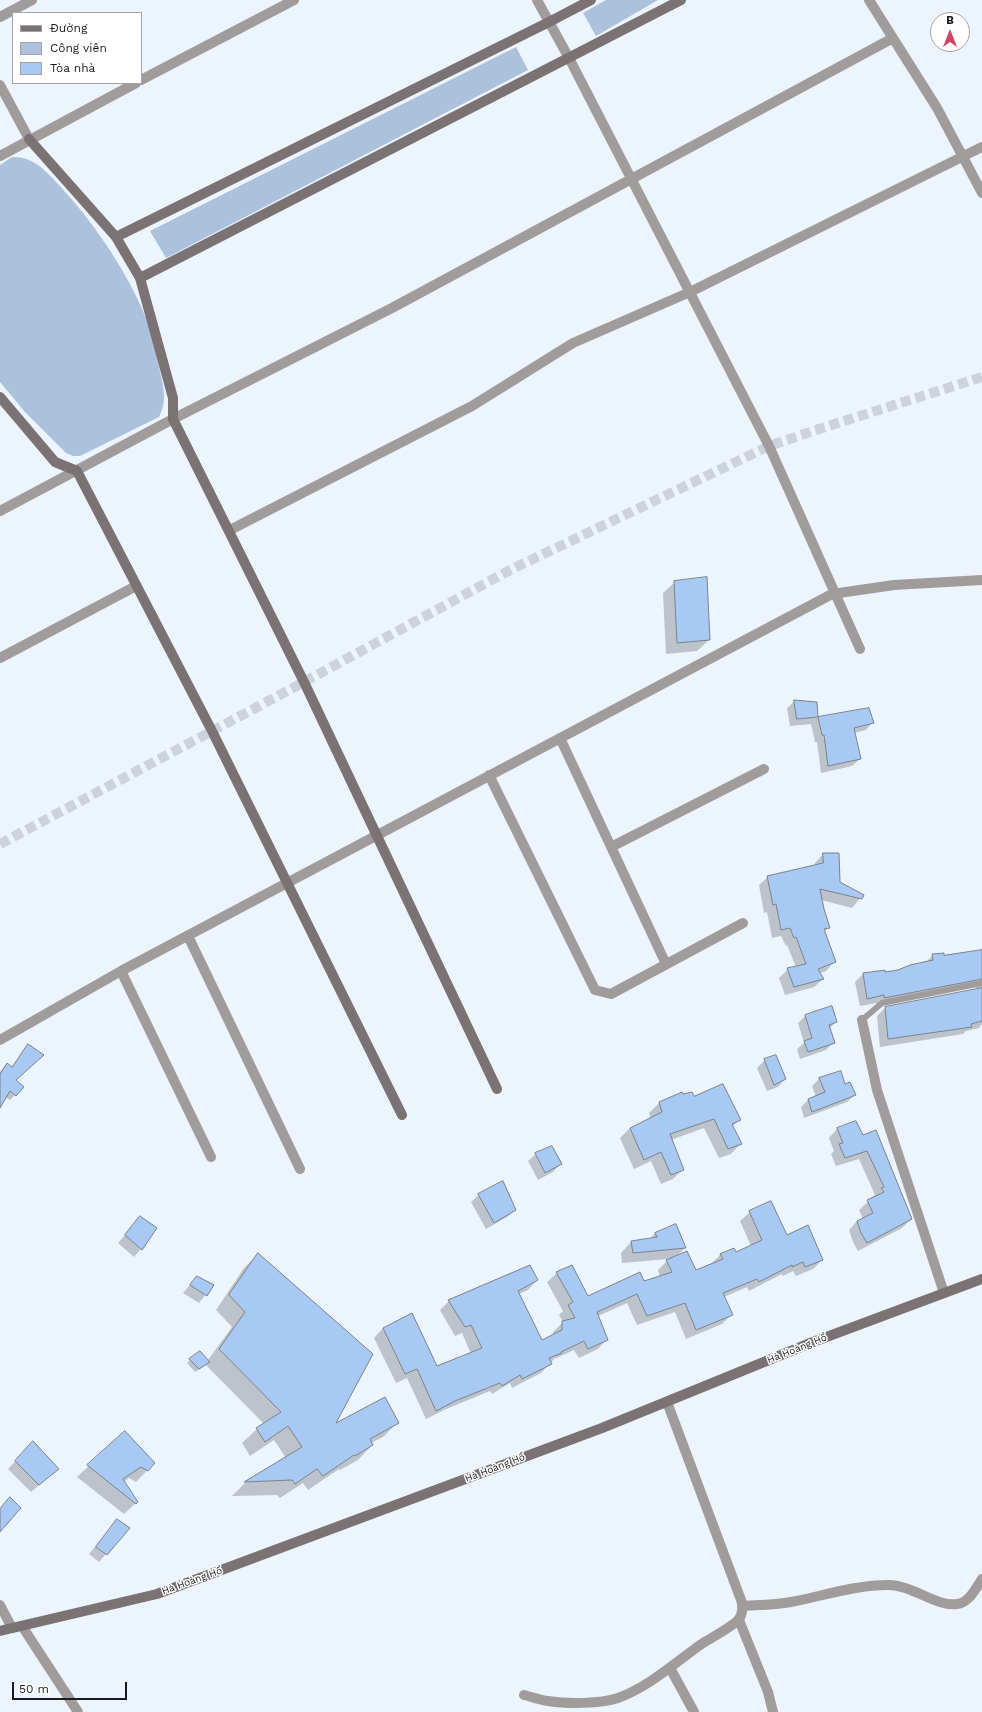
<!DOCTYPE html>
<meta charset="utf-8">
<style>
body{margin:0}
#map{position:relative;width:982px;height:1712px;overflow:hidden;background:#ecf4fd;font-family:"Work Sans",sans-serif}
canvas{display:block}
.legend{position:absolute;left:12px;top:12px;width:130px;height:72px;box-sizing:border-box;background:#fff;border:1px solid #a3a3a5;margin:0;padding:5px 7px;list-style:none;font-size:12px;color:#181a1e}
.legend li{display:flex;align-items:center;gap:8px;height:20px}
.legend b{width:20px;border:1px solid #a3a3a5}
.north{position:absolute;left:930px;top:12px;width:40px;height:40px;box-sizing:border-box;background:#fff;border:1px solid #a3a3a5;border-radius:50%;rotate:0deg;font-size:11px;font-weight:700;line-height:16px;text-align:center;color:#181a1e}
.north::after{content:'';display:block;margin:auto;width:14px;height:18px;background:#d3425e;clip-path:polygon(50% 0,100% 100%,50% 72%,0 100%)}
.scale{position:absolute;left:12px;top:1682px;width:115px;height:18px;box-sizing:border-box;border:2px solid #181a1e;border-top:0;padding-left:5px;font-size:12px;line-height:14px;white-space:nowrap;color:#181a1e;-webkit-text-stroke:3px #fff;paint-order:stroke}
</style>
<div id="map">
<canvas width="982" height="1712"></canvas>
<ul class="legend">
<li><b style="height:5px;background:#7a7273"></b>Đường</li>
<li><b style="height:11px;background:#acc1db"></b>Công viên</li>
<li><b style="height:11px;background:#a7c9f3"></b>Tòa nhà</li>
</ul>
<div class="north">B</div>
<div class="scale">50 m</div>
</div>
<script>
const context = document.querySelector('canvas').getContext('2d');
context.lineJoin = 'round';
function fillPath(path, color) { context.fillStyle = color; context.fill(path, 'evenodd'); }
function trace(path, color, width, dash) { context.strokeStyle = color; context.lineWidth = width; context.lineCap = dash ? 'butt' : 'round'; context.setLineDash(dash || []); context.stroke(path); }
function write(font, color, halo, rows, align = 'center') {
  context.font = font + ' "Work Sans",sans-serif'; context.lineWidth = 3; context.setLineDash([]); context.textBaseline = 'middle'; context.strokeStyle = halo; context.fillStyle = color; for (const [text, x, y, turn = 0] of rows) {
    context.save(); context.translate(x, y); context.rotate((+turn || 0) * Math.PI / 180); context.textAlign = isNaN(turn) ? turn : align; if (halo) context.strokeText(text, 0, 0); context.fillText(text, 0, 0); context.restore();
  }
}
fillPath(new Path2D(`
 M606 0H658L596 36 583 13Z
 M516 47 528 70 166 258 150 231Z
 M12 157C20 157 26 158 33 162 43 167 52 178 60 186 91 220 117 257 137 298 148 319 154 344 159 367 163 386 168 400 159 417L80 456H73L66 453 25 412 0 382V165Z`), '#acc1db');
fillPath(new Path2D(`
 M675 582 709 640 697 651 666 654 663 593Z
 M795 701 816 703 817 718 869 709 873 722 866 730 854 733 860 759 852 766 821 773 817 742H815L811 724 790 726 787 708Z
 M823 854 839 883 862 896 852 908 821 900 829 927 824 932 834 962 826 971 820 973 823 979 814 987 785 995 779 978 788 969 796 967 787 945 786 946 781 936 772 938 767 912 764 913 759 885 768 877 815 866V863Z
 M982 951V1024L979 1028 966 1031 963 1034 880 1047 877 1016 885 1008 978 989 973 986 876 1005V1003L860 1006 855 982 863 974 884 971V973L899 971 925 963 933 955 943 957Z
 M832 1007 836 1022 829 1029 833 1043 826 1050 800 1059 797 1049 804 1043 798 1023 805 1016Z
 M28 1046 15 1081V1095L10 1100 5 1097 0 1104V1072L7 1064 11 1067Z
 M765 1060 785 1079 778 1087 767 1091 757 1068Z
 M841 1072 844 1086 855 1095 847 1102 804 1118 801 1107 808 1100 816 1097 812 1086 819 1079Z
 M682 1093 739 1120 732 1127 740 1144 731 1154 719 1158 704 1128 671 1140 683 1169 673 1179 661 1184 651 1161 634 1169 620 1138 630 1128 651 1119 649 1113 659 1103Z
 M855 1122 911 1219 902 1228 858 1251 853 1242 849 1230 857 1221 863 1219 859 1210 875 1195 859 1159 836 1166 831 1154 834 1151 829 1138 837 1129Z
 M536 1154 560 1164 553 1172 538 1180 528 1161Z
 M502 1183 515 1210 507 1217 486 1229 471 1202 479 1195Z
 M750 1212 822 1260 813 1269 796 1276 793 1271 783 1276 782 1274 749 1291 747 1287 724 1297 731 1315 722 1324 686 1339 675 1312 637 1325 627 1303 598 1316 607 1339 598 1349 579 1358 574 1350 554 1359 541 1373 512 1388 510 1383 492 1394 490 1391 444 1410 426 1419 407 1378 396 1383 374 1338 383 1328 437 1367 471 1354 462 1333 455 1336 440 1310 449 1301 537 1280 528 1290 519 1294 541 1342 553 1336V1332L563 1322 559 1315 563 1311 547 1282 557 1273 587 1297 660 1277 658 1270 669 1259 622 1263 621 1253 631 1242 649 1240 655 1233 675 1225 685 1248 677 1256 695 1272 711 1264 720 1255 734 1249 735 1253 751 1246 740 1221Z
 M140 1217 141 1249 134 1257 118 1243Z
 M258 1254 334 1425 398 1422 383 1437 371 1443 372 1445 358 1460 340 1470 339 1469 308 1490 303 1483 280 1498 277 1495 232 1496 245 1483 286 1458 274 1440 250 1456 242 1443 257 1429 264 1424 206 1365 195 1372 187 1363 190 1360H208L232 1327 216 1310 244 1268Z
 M197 1277 213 1285 199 1303 183 1293Z
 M125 1432 154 1463 136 1482 129 1478 123 1482 137 1502 124 1514 77 1477Z
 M26 1450 50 1476 31 1492 8 1469Z
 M117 1521 128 1528 99 1562 89 1554Z`), '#0003');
const building = new Path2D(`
 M707 577 710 640 677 643 674 581Z
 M794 700 817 702 818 717 797 719Z
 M869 708 874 723 854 728 861 759 828 766 824 735H822L818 717Z
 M823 853H839L840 882 864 895 862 899 820 889 824 909 830 928 824 929 836 962 818 969 824 979 794 987 787 968 806 964 796 937 794 938 790 928 781 930 776 904 773 905 767 876 823 863Z
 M982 950V979L884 998V995L867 999 863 973 885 970V972L898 970 910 965 933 960 932 954 944 953V955Z
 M982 988V1021L971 1024 972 1027 888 1039 885 1007Z
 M832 1006 837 1022 829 1025 835 1043 808 1052 804 1041 812 1038 805 1015Z
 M28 1044 44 1055 16 1080 24 1087 16 1096 10 1091 0 1108V1074L7 1063 12 1067Z
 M776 1055 786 1079 774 1085 764 1059Z
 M841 1071 845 1084 850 1082 856 1095 812 1112 808 1099 825 1092 819 1078Z
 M723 1084 741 1120 732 1124 742 1144 728 1149 714 1119 670 1134 684 1170 671 1175 661 1152 644 1160 630 1128 662 1112 659 1102 682 1092 683 1094 692 1092 694 1096Z
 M856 1121 863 1135 876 1130 912 1219 867 1243 861 1233 857 1221 873 1213 867 1200 884 1192 881 1188 884 1187 867 1151 845 1158 839 1144 843 1143 837 1128Z
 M552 1146 562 1164 545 1173 535 1153Z
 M503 1181 516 1210 494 1223 478 1194Z
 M771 1201 787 1235 808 1225 823 1260 805 1267 803 1262 792 1267V1265L759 1282 757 1279 723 1293 733 1315 696 1330 685 1303 647 1316 637 1294 597 1312 608 1340 588 1349 584 1341 561 1352 562 1353 549 1358 552 1364 522 1379 520 1375 502 1386 500 1383 455 1401 436 1411 417 1369 405 1374 383 1328 412 1313 437 1366 482 1348 471 1325 465 1327 448 1300 530 1265 538 1280 518 1291 542 1340 562 1330V1321L575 1318 568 1305 573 1302 556 1272 572 1265 588 1296 640 1272 644 1281 672 1272 666 1260 687 1251 696 1270 723 1259 720 1254 734 1248 736 1252 762 1240 749 1211Z
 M140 1216 157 1228 142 1250 125 1235Z
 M676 1224 686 1248 633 1253 631 1241 657 1237 655 1233Z
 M258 1253 373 1354 336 1423 385 1397 399 1423 370 1439 373 1445 355 1456 354 1455 323 1476 317 1469 295 1484 292 1480 244 1482 302 1447 288 1426 265 1442 256 1428 281 1412 219 1349 245 1312 229 1295Z
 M197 1276 214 1285 207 1296 190 1285Z
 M200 1351 210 1362 199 1369 189 1359Z
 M125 1431 155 1463 148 1471 141 1467 123 1479 138 1502 136 1504 87 1465Z
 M33 1441 59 1469 39 1485 15 1461Z
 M10 1497 21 1508 0 1532V1509Z
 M117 1519 130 1528 107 1555 96 1547Z`);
fillPath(building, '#a7c9f3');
trace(building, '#7b828a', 1);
trace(new Path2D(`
 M0 844 304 682 510 570 769 446 819 429 982 377`), '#ccd3dc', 10, [10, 5]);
trace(new Path2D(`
 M862 1020 882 1003 982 983`), '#a19c9c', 6);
trace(new Path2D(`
 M537 0 569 58 769 446 860 649
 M869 0 937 108 982 193
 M0 17 32 0
 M141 80 294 0
 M0 85 29 139
 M0 156 136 83
 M0 511 173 419 392 308 893 38
 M230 530 472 406 573 343 690 292 982 147
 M0 658 136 586
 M560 738 666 964
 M489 775 595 990 611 994 743 923
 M611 847 764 769
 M188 936 300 1169
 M862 1020 877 1090 944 1293
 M0 1040 121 971
 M211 1157 121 971 832 594 894 585 982 580
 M0 1605 12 1628
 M742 1606C758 1605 775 1605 791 1602 823 1596 855 1585 888 1585 913 1585 936 1607 957 1604 969 1603 976 1588 982 1579
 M739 1620 768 1692 773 1712
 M22 1626 78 1712
 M670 1668 694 1712
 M524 1695C532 1697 540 1700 548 1701 567 1704 600 1704 618 1698 648 1687 674 1664 700 1645 709 1639 732 1627 738 1620 743 1615 743 1606 741 1600L667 1402`), '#a19c9c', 10);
trace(new Path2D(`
 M29 139 116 237 140 278 173 398V419L304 682 497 1089
 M116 237 549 22 591 0
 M140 278 681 0
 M0 397 55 462 77 471 212 731 402 1115
 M0 1631 157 1594 602 1428 813 1342 982 1279`), '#7a7273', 10);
write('10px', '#181a1e', '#fff', [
 ["Hà Hoàng Hổ",797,1349,-22],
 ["Hà Hoàng Hổ",495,1468,-21],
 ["Hà Hoàng Hổ",192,1581,-20]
]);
</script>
